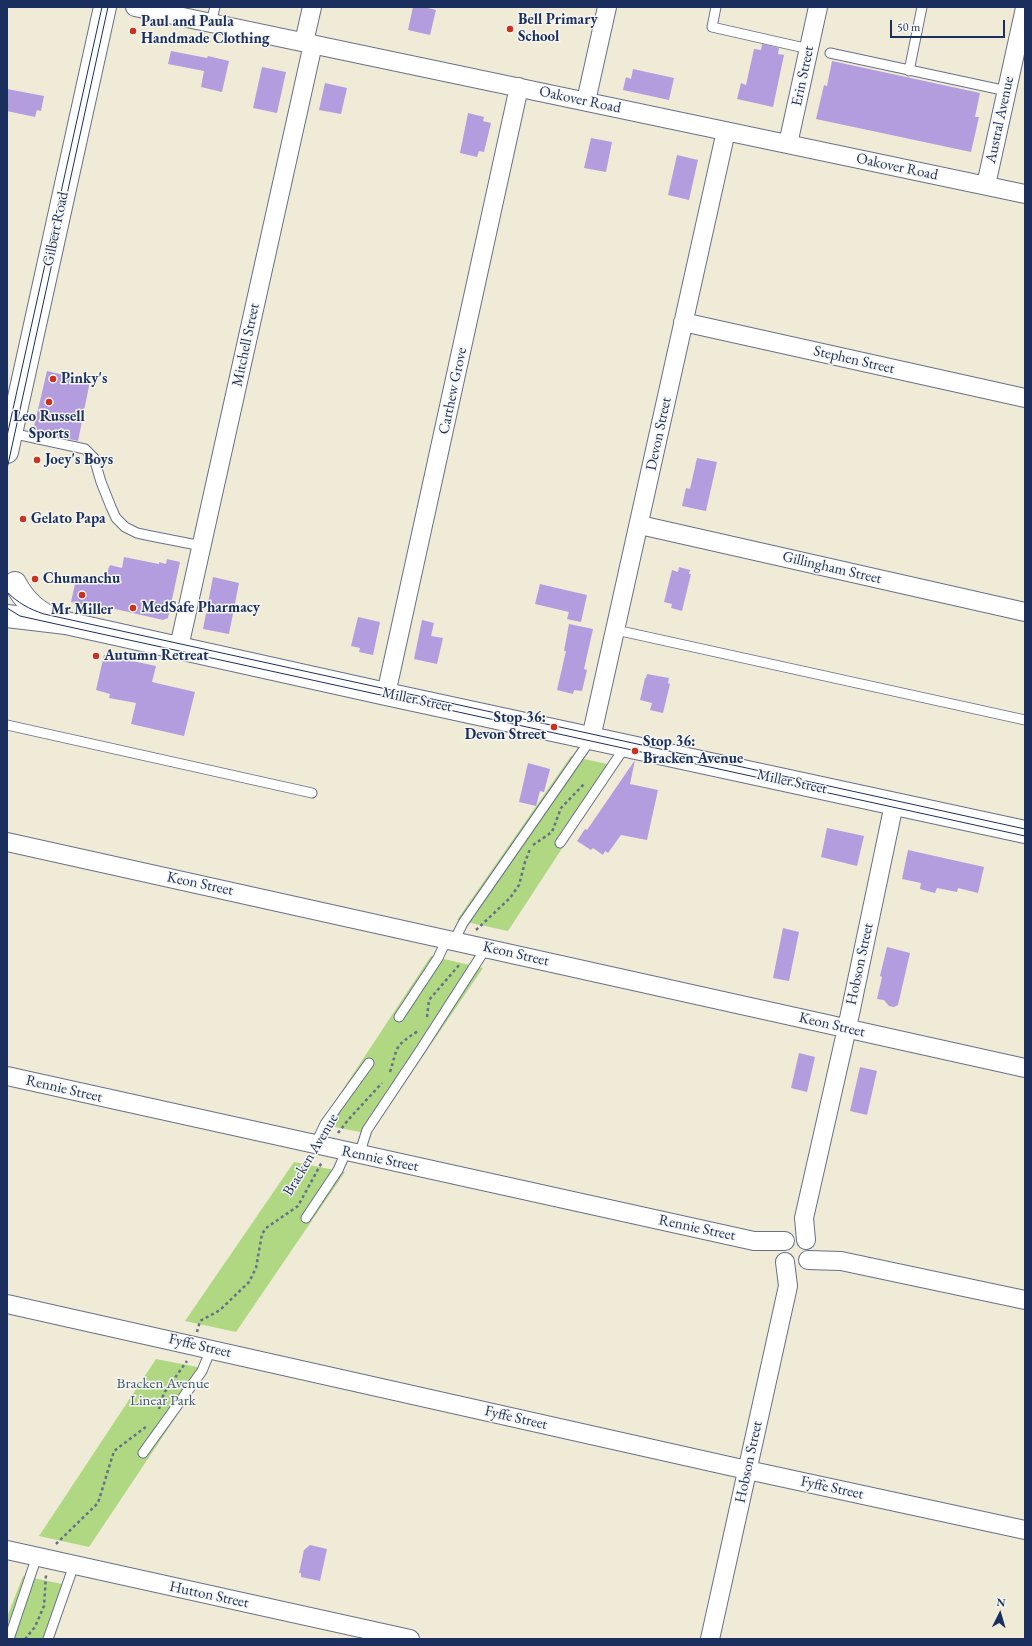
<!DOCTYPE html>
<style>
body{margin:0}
#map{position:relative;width:1032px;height:1646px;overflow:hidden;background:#f0ebd7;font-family:"EB Garamond",serif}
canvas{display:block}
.frame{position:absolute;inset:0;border:8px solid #1b2f5e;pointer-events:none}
.north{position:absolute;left:980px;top:1594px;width:40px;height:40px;-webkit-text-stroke:3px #f6f6f2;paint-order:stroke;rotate:5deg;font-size:11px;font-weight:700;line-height:16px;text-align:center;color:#1b2f5e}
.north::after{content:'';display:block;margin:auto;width:14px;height:18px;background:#1b2f5e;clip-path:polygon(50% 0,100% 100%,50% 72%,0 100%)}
.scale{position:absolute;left:890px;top:20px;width:115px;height:18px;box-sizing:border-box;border:2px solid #1b2f5e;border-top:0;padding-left:5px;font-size:12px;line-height:14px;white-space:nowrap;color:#1b2f5e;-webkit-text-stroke:3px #f6f6f2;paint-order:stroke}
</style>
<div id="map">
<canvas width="1032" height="1646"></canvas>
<div class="frame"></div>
<div class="north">N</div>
<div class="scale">50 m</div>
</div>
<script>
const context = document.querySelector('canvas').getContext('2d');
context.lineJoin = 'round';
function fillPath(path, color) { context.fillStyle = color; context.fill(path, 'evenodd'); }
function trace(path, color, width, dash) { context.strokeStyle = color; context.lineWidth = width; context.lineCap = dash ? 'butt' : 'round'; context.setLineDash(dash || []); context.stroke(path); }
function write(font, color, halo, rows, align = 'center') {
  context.font = font + ' "EB Garamond",serif'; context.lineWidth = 3; context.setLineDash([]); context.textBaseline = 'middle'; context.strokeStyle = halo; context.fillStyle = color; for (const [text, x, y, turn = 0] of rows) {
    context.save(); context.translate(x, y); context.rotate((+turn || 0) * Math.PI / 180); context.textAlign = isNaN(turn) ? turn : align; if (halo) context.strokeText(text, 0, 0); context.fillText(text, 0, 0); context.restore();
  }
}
fillPath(new Path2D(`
 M571 756 616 766 508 931 457 920Z
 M431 956 483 968 370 1134 320 1124Z
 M294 1162 345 1172 236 1332 185 1321Z
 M156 1359 208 1369 89 1547 39 1536Z
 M23 1576 72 1586 54 1639H7V1617Z`), '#b0d883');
fillPath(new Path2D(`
 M413 7H424L436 10 430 35 408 30Z
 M762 44 779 48 778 54 784 55 773 107 737 99 741 83 746 85 754 49 761 50Z
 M171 51 207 58 208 56 229 61 222 92 201 87 204 71 168 64Z
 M832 61 980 93 975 117H979L971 152 816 119 824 85 827 86Z
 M262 67 286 72 277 113 253 108Z
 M633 69 674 78 669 100 623 90 626 77 631 79Z
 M325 83 347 88 341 114 319 110Z
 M7 89 44 96 41 111 37 110 35 117 7 111Z
 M468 113 484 117 483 121 491 123 484 152 479 151 477 157 460 153Z
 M591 138 612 142 606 172 584 168Z
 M677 155 698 160 689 200 668 195Z
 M47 371 90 381 78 441 33 431Z
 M697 458 717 462 706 511 682 506 686 488 690 489Z
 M124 557 159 564V562L166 564 167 559 180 562 168 618 163 620 89 603 87 606 71 602 76 579 102 584 110 565 122 568Z
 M679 567 690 570 689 574H691L682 611 671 608 672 604 664 602 672 570 678 572Z
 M213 577 239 583 229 634 203 629Z
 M540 584 587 595 581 622 567 619 569 612 535 604Z
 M358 617 380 622 373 655 359 652 360 648 351 646Z
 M422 620 434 623 431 636 443 638 437 664 414 659Z
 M569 624 593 629 584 669 587 670 582 691 574 690 573 694 557 690 566 651H564Z
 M104 655 156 666 152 682 195 692 184 736 131 724 136 703 109 698 110 694 96 690Z
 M647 674 669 678 668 683 670 684 663 713 650 710 652 703 640 700 645 678H646Z
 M635 760 630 784 658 790 647 840 621 835 608 853 605 851 603 855 593 848 591 850 577 841 585 829 587 830Z
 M528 763 550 769 544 792 540 791 536 806 519 802Z
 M827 828 864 836 857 866 821 857Z
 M908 850 984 867 978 893 958 888 957 892 937 888 935 893 920 889 921 883 902 879Z
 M783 928 799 932 789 981 773 978Z
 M887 947 910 953 898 1005 894 1007 889 1006 884 1000 877 999 882 977 880 976Z
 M799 1053 815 1057 807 1092 791 1088Z
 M860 1067 877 1071 867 1115 850 1111Z
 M310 1545 327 1549 320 1581 301 1577V1573H299L304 1550Z`), '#b39dde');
const service = new Path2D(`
 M716 7 712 27 809 49
 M211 22 215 7
 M830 53 1007 91
 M909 71 922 7
 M11 433 85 449 94 458 101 482 111 507 116 518 125 527 137 533 151 536 202 546
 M616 630 1025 720
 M7 725 312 793
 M560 843 625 747
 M454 941 463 923 591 739
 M399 1017 438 958 447 939
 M315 1145 325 1124 369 1063
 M359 1155 367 1130 421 1049 486 948
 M306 1218 338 1170 346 1152
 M143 1453 202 1371 211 1349
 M9 1639 37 1556
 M48 1639 74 1565`);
const minor = new Path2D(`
 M135 7 1025 194
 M304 42 312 7
 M586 101 607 7
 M788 144 818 7
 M986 185 1025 8
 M683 322 1025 398
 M640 525 1025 612
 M179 647 313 44
 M386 694 519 87
 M591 738 726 131
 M7 842 1025 1068
 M7 1076 754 1241H785
 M806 1240 804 1218 847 1028 894 804
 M808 1260 841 1261 1025 1300
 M7 1304 729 1466 1025 1530
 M7 1550 410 1639
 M710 1639 788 1286 785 1262`);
const tertiary = new Path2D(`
 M7 452 105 7
 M15 583C24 600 36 612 54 619
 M7 616 66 623 386 694 1025 832`);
trace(service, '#667188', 11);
trace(minor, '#667188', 20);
trace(tertiary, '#667188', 24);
trace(new Path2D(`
 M533 845 552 832 561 808 585 783
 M476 930 510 898 519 885 525 862 530 849
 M427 1017 429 1000 460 964
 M390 1072C398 1047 393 1047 418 1031
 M338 1133 348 1120 382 1083
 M197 1332 200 1321 220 1310 249 1282 256 1268 262 1234 266 1228 298 1206 322 1162
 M159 1409 164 1393 187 1361
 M56 1544 98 1503 114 1451 147 1426
 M25 1639 35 1627 44 1606 46 1575`), '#667188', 2.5, [3, 3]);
trace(service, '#fff', 9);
trace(minor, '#fff', 18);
trace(tertiary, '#fff', 22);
trace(new Path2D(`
 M7 436 102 7
 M7 469 108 7
 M7 592C18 603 29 609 44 614L1025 829
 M7 608 20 616 56 624 1025 836`), '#1b2f5e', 1);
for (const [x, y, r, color] of [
 [510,29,4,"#c8321e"],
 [133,31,4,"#c8321e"],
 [53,379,4,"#c8321e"],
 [49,402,4,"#c8321e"],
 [37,460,4,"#c8321e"],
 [23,519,4,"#c8321e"],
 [35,579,4,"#c8321e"],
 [82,595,4,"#c8321e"],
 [133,608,4,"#c8321e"],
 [96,656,4,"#c8321e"],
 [554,727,4,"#c8321e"],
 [635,751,4,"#c8321e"]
]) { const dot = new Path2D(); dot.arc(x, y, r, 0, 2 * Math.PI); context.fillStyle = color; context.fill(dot); trace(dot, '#f6f6f2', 1.5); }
write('bold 15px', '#1b2f5e', '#f6f6f2', [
 ["Bell Primary",518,20],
 ["School",518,37],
 ["Paul and Paula",141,22],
 ["Handmade Clothing",141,39],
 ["Pinky's",61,379],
 ["Leo Russell",49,417,"center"],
 ["Sports",49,434,"center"],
 ["Joey's Boys",45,460],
 ["Gelato Papa",31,519],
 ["Chumanchu",43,579],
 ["MedSafe Pharmacy",141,608],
 ["Mr Miller",82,610,"center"],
 ["Autumn Retreat",104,656],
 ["Stop 36:",546,718,"right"],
 ["Devon Street",546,735,"right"],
 ["Stop 36:",643,742],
 ["Bracken Avenue",643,759]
], 'left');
write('15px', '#1b2f5e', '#f6f6f2', [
 ["Erin Street",803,76,-78],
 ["Oakover Road",580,100,12],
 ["Austral Avenue",1000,120,-78],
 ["Oakover Road",897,167,12],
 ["Gilbert Road",56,229,-78],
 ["Mitchell Street",246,345,-78],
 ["Stephen Street",854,360,13],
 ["Carthew Grove",453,391,-78],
 ["Devon Street",659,434,-78],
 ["Gillingham Street",832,568,13],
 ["Miller Street",417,700,12],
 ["Miller Street",792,782,12],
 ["Keon Street",200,884,12],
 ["Keon Street",516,954,13],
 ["Hobson Street",860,964,-78],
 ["Keon Street",832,1025,13],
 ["Rennie Street",64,1089,13],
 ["Bracken Avenue",311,1155,-59],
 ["Rennie Street",380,1159,12],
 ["Rennie Street",697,1228,12],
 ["Fyffe Street",200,1346,13],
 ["Fyffe Street",516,1418,13],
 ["Hobson Street",749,1462,-78],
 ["Fyffe Street",832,1488,12],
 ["Hutton Street",209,1595,12]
]);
write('15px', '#405967', '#f6f6f2', [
 ["Bracken Avenue",163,1384],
 ["Linear Park",163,1401]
]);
</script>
